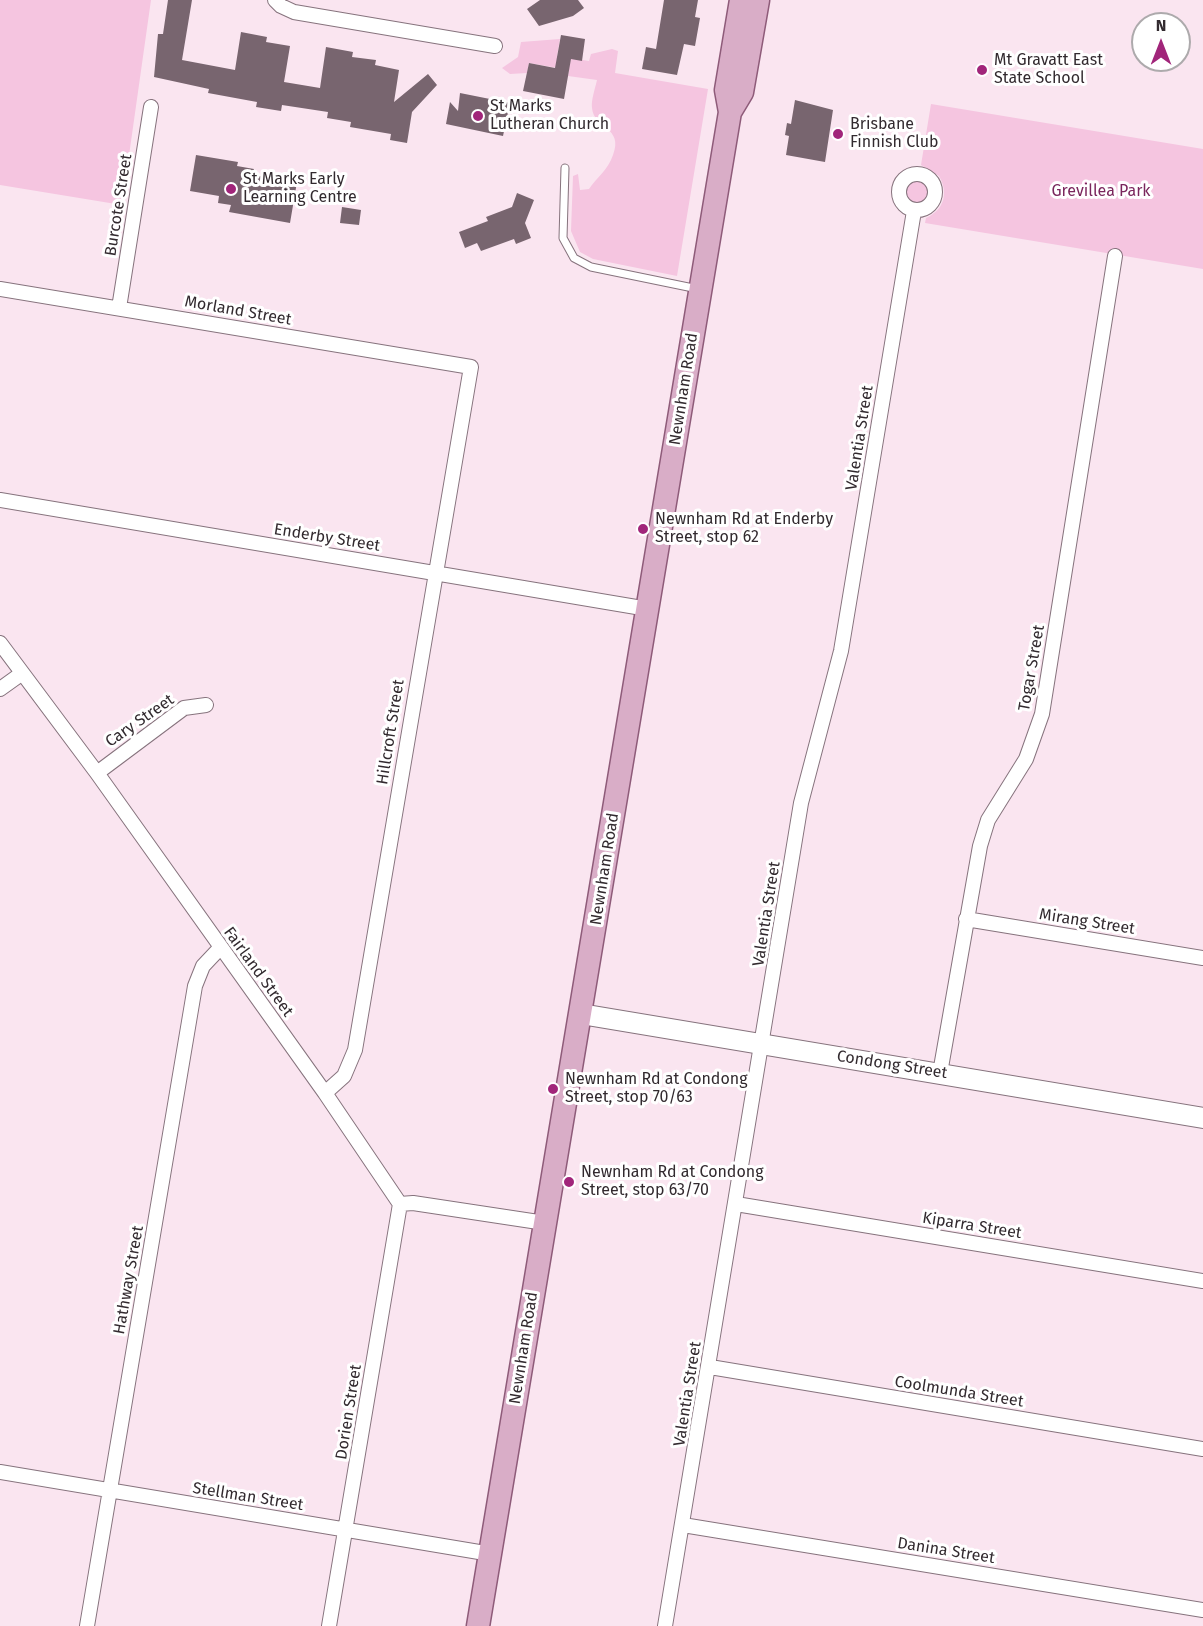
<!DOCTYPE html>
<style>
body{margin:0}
#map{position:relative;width:1203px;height:1626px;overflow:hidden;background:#fae5f0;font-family:"Fira Sans",sans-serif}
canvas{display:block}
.north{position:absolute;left:1131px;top:12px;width:60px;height:60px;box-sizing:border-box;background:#fff;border:2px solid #adaaac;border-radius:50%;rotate:0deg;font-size:16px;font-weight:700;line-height:24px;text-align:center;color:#322a2f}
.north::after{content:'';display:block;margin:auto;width:21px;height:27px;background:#a1257a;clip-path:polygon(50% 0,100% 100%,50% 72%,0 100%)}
</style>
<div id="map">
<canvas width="1203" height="1626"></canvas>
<div class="north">N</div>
</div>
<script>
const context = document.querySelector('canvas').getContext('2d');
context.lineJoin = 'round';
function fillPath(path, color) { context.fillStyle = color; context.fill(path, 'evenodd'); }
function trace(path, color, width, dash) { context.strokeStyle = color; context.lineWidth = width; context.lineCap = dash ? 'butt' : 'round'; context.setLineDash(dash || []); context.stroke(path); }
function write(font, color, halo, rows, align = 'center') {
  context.font = font + ' "Fira Sans",sans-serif'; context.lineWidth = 6; context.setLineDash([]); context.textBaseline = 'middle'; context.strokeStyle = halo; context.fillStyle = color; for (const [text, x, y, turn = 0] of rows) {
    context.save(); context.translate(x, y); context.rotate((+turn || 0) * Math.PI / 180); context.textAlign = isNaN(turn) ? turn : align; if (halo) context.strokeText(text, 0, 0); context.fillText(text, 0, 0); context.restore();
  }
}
fillPath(new Path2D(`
 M0 0H151L122 205 0 185Z
 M560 39 557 56 589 61 591 54 612 49 618 51 615 73 708 89 677 276 593 259 580 252 571 231 573 176 578 174 580 190 589 189C597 177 608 170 613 155 624 127 594 129 592 108 591 100 595 89 597 80L568 76 569 70 529 63 527 73 510 74 502 68 518 57 521 42Z
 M931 104 1203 149V269L925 223 926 218C944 210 949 193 939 176L921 165Z
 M906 192a11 11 0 1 1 22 0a11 11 0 1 1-22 0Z`), '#f5c5e0');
fillPath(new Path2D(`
 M168 0H192L182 60 235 70 241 32 267 37 266 42 290 46 284 82 320 88 326 47 353 52 352 57 376 60 375 65 399 70 394 102 428 74 437 85 412 112 407 143 390 140 391 134 350 127 351 122 327 118 328 112 282 105 281 111 256 107 257 102 208 93 209 89 154 77 158 34H163Z
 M540 0H578L584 8 573 16 539 26 527 9Z
 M664 0H698L695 17 700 18 695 46 684 44 677 75 642 69 646 47 656 49Z
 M561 35 585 39 582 61 571 59 564 99 523 91 529 63 555 68Z
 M460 93 510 103 503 136 446 124 450 102 458 111Z
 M795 100 833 110 825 162 786 155 789 136 785 135 787 123 791 124Z
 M196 155 238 162 237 166 254 169 253 175 297 182 290 223 229 212 231 205 218 203 219 196 190 191Z
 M517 193 534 200 525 223 531 238 516 244 514 239 481 251 477 243 465 248 459 232 488 221 486 217 512 207Z
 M342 207 361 210 359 225 340 223Z`), '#78656f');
const lane = new Path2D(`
 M565 168 563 238 574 258 591 267 698 289`);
const street = new Path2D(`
 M275 0 281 6 294 12 495 46
 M899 192a18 18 0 1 1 36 0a18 18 0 1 1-36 0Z
 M0 289 471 367 355 1050 344 1076 325 1093
 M119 308 151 107
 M0 500 648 609
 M0 643 97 773 325 1093 400 1204 413 1203 545 1223
 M0 689 21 674
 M97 773 184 708 206 705
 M966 919 1203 958
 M940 1073 980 846 988 820 1026 759 1042 714 1115 256
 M736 1204 1203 1281
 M710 1367 1203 1449
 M0 1472 491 1554
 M683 1525 1203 1610
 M87 1626 195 986 203 966 220 948
 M329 1626 400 1204
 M665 1626 801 803 841 651 914 211`);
const secondary = new Path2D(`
 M581 1014 1203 1118`);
const primary = new Path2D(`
 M730 112 742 92 758 0
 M478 1626 730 112 726 90 741 0`);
trace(lane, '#86737d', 9);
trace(street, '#86737d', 16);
trace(secondary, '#86737d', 22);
trace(primary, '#8e5b79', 25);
trace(lane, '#fff', 7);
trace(street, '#fff', 14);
trace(secondary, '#fff', 20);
trace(primary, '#d9adc7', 22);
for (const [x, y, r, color] of [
 [982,70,6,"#a1257a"],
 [478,116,6,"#a1257a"],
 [838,134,6,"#a1257a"],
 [231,189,6,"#a1257a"],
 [643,529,6,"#a1257a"],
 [553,1089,6,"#a1257a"],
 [569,1182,6,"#a1257a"]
]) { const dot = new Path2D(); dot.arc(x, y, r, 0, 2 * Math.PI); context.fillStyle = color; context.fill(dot); trace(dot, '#fff', 2); }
write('16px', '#322a2f', '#fff', [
 ["Mt Gravatt East",994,61],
 ["State School",994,79],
 ["St Marks",490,107],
 ["Lutheran Church",490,125],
 ["Brisbane",850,125],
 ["Finnish Club",850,143],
 ["St Marks Early",243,180],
 ["Learning Centre",243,198],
 ["Newnham Rd at Enderby",655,520],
 ["Street, stop 62",655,538],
 ["Newnham Rd at Condong",565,1080],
 ["Street, stop 70/63",565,1098],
 ["Newnham Rd at Condong",581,1173],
 ["Street, stop 63/70",581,1191]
], 'left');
write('16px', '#7a265d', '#fff', [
 ["Grevillea Park",1101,192]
]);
write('16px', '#322a2f', '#fff', [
 ["Burcote Street",119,205,-81],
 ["Morland Street",238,311,10],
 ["Newnham Road",684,389,-81],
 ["Valentia Street",860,438,-81],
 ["Enderby Street",327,538,9],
 ["Togar Street",1032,668,-80],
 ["Cary Street",140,721,-35],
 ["Hillcroft Street",391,732,-81],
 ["Newnham Road",605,869,-81],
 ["Valentia Street",767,914,-81],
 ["Mirang Street",1087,922,9],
 ["Fairland Street",258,972,54],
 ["Condong Street",892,1065,9],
 ["Kiparra Street",972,1226,9],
 ["Hathway Street",129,1280,-80],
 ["Newnham Road",524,1348,-81],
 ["Coolmunda Street",959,1392,9],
 ["Valentia Street",688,1394,-81],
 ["Dorien Street",349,1412,-81],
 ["Stellman Street",248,1497,9],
 ["Danina Street",946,1551,9]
]);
</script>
